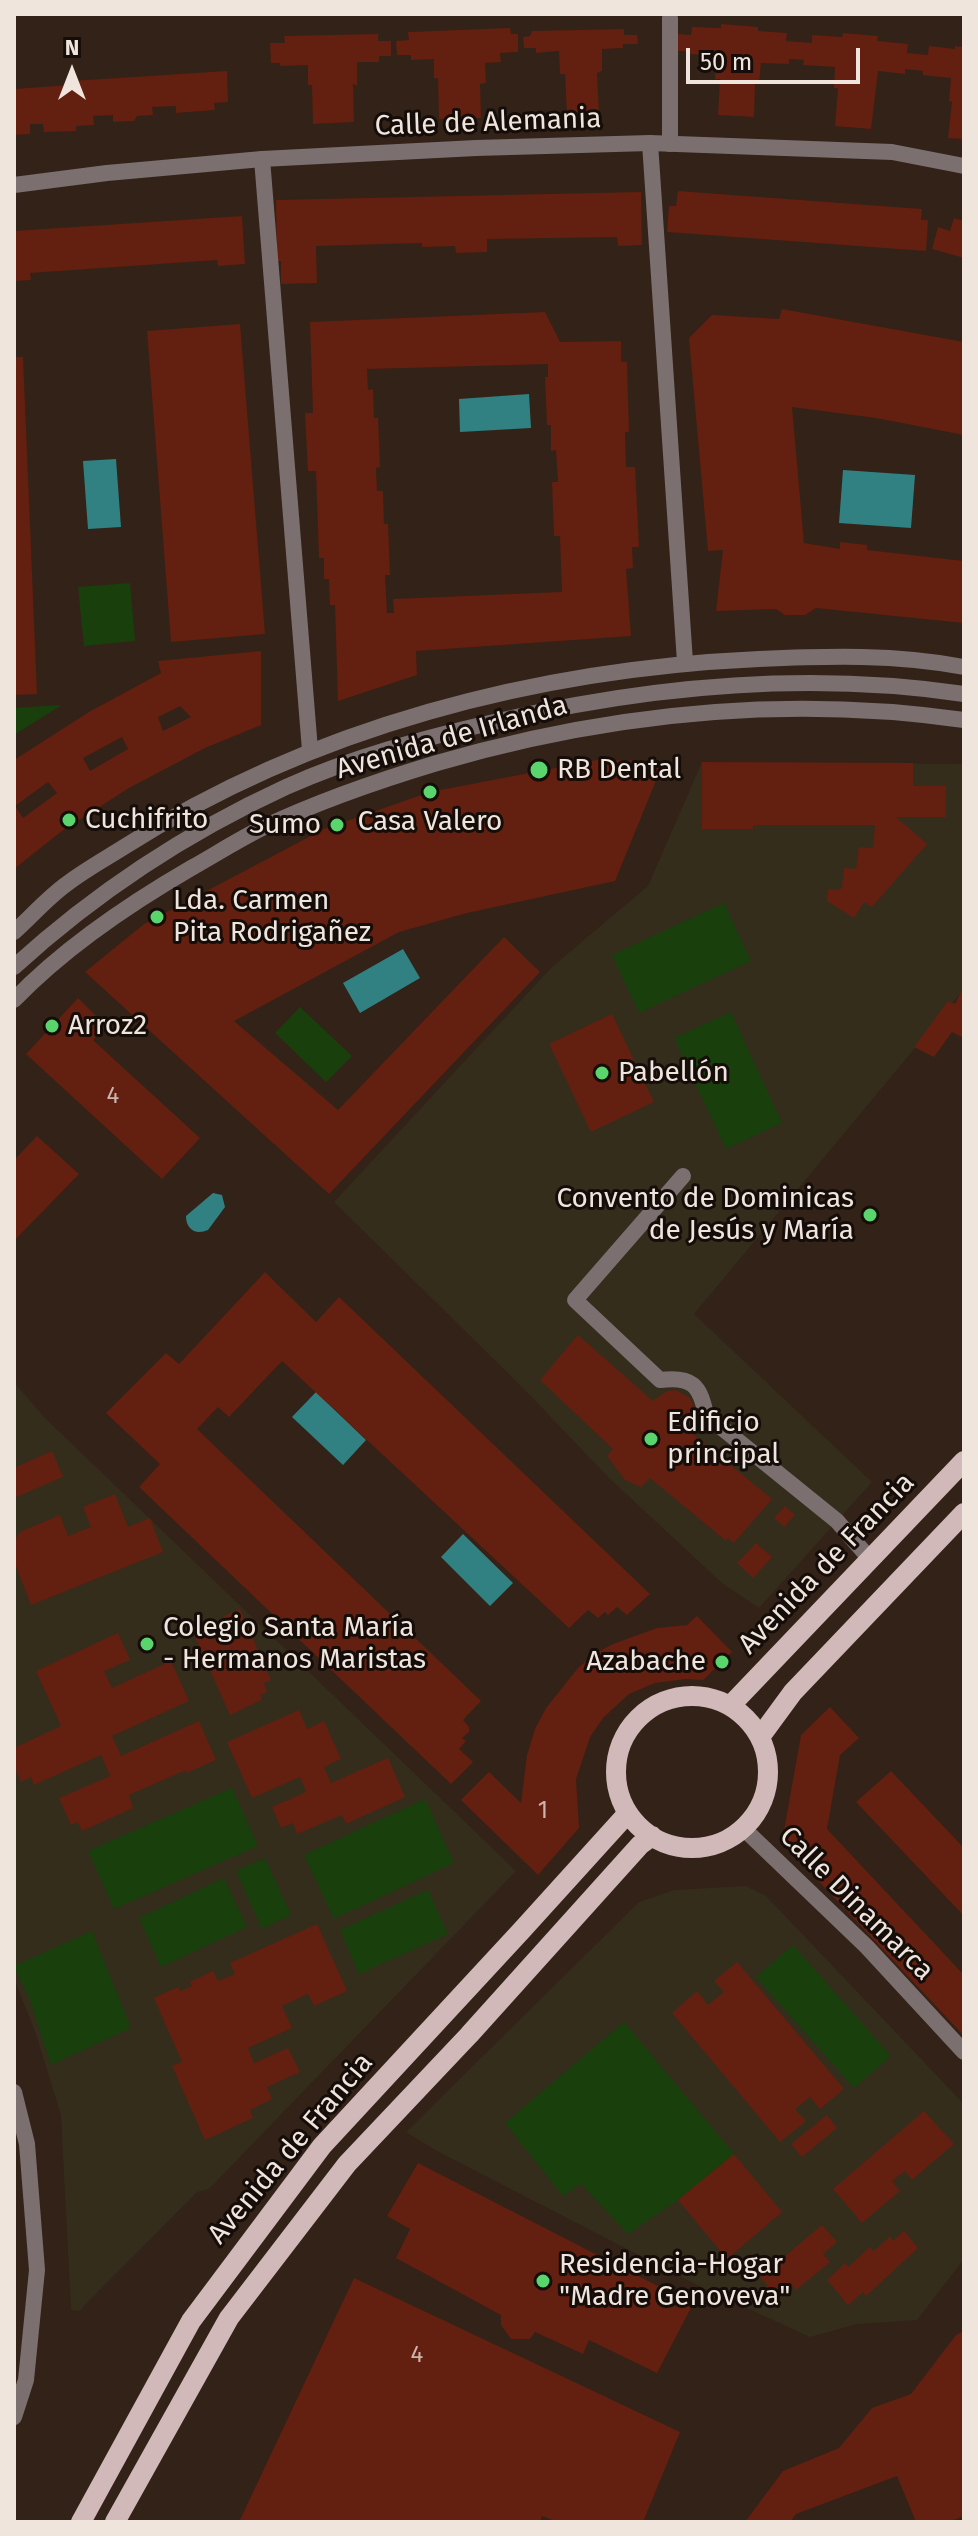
<!DOCTYPE html>
<meta charset="utf-8">
<style>
body{margin:0}
#map{position:relative;width:978px;height:2536px;overflow:hidden;background:#332217;font-family:"Fira Sans",sans-serif}
canvas{display:block}
.frame{position:absolute;inset:0;border:16px solid #f0e5dd;pointer-events:none}
.north{position:absolute;left:32px;top:32px;width:80px;height:80px;-webkit-text-stroke:6px #150d09;paint-order:stroke;rotate:0deg;font-size:22px;font-weight:700;line-height:32px;text-align:center;color:#f0e5dd}
.north::after{content:'';display:block;margin:auto;width:28px;height:36px;background:#f0e5dd;clip-path:polygon(50% 0,100% 100%,50% 72%,0 100%)}
.scale{position:absolute;left:686px;top:48px;width:174px;height:36px;box-sizing:border-box;border:4px solid #f0e5dd;border-top:0;padding-left:10px;font-size:24px;line-height:28px;white-space:nowrap;color:#f0e5dd;-webkit-text-stroke:6px #150d09;paint-order:stroke}
</style>
<div id="map">
<canvas width="978" height="2536"></canvas>
<div class="frame"></div>
<div class="north">N</div>
<div class="scale">50 m</div>
</div>
<script>
const context = document.querySelector('canvas').getContext('2d');
context.lineJoin = 'round';
function fillPath(path, color) { context.fillStyle = color; context.fill(path, 'evenodd'); }
function trace(path, color, width, dash) { context.strokeStyle = color; context.lineWidth = width; context.lineCap = dash ? 'butt' : 'round'; context.setLineDash(dash || []); context.stroke(path); }
function write(font, color, halo, rows, align = 'center') {
  context.font = font + ' "Fira Sans",sans-serif'; context.lineWidth = 6; context.setLineDash([]); context.textBaseline = 'middle'; context.strokeStyle = halo; context.fillStyle = color; for (const [text, x, y, turn = 0] of rows) {
    context.save(); context.translate(x, y); context.rotate((+turn || 0) * Math.PI / 180); context.textAlign = isNaN(turn) ? turn : align; if (halo) context.strokeText(text, 0, 0); context.fillText(text, 0, 0); context.restore();
  }
}
fillPath(new Path2D(`
 M702 762 964 764V989L694 1314 872 1482 759 1608 723 1584 609 1478 525 1390 334 1202 552 967 648 886Z
 M14 1382 44 1417 516 1871 209 2189 197 2192 79 2311 71 2310 61 2115 35 2031 14 1979Z
 M746 1886 766 1896 964 2104V2259L917 2320 857 2324 810 2337 699 2286 437 2151 406 2132 639 1902 674 1890Z`), '#342d1c');
fillPath(new Path2D(`
 M130 583 135 641 84 646 78 587Z
 M62 705 14 735V708Z
 M724 903 751 961 639 1013 612 955Z
 M300 1007 352 1056 326 1082 275 1033Z
 M731 1012 782 1123 726 1149 674 1038Z
 M232 1788 258 1846 114 1909 88 1851Z
 M425 1799 454 1863 334 1919 304 1855Z
 M265 1858 291 1915 262 1929 236 1871Z
 M224 1878 247 1927 161 1967 139 1918Z
 M428 1890 448 1934 359 1974 340 1930Z
 M92 1931 131 2028 51 2065 29 1997 14 1966Z
 M793 1945 891 2056 854 2088 756 1977Z
 M624 2022 734 2154 678 2200 628 2234 581 2184 563 2196 505 2123Z`), '#193f0c');
fillPath(new Path2D(`
 M529 394 531 428 460 432 459 399Z
 M116 459 121 527 88 529 83 461Z
 M843 470 915 475 911 528 839 523Z
 M403 949 420 978 360 1013 343 983Z
 M213 1193 222 1195 225 1207 208 1230C196 1235 186 1230 186 1216Z
 M316 1392 366 1440 343 1465 292 1417Z
 M463 1534 513 1583 490 1606 441 1557Z`), '#318183');
fillPath(new Path2D(`
 M721 24 758 27V31L787 33 786 41 812 43V35L842 37 843 33 878 36 877 41 908 44 907 53 928 55 929 46 955 49V46L964 47V139L948 138 952 102 949 101 951 78 923 75V71L905 69V74L878 71 871 129 835 126 838 88H834L835 67 803 65 804 60 789 59V64L761 63 759 83H755L754 117 718 115 720 79H715L716 55 686 54 687 51H677L678 34 691 35 692 27 721 28Z
 M510 28 511 34H518V52L500 53 501 62 485 63 486 83 480 84 481 118 439 119 438 78H434V59L411 60V55H397L396 41 409 40 408 32Z
 M624 29V35H637L638 44H623V48L602 49V71L597 73 599 114 567 115 565 74H560L559 51 536 53V48H524L523 37 530 36 532 31Z
 M378 34V41H391V56H379V62H357V86L353 84 354 122 313 124 312 85H308V65L280 66V63H271L270 43H285L284 36Z
 M227 71 228 102 214 103 215 110 176 113V106L152 107 153 115 137 116 134 121 113 122V115L93 116 94 125 76 126V131L44 132 43 124H30V134L14 135V89L71 85 72 81Z
 M678 191 922 209 921 220H928L926 251 667 232 669 206H676Z
 M641 192 642 245 618 246 617 237 487 239V252L456 253 455 246 422 247V243L316 246 317 283 281 284V261H277L276 200Z
 M242 216 245 264 218 266 217 260 30 273 31 280 15 281 14 231Z
 M954 218 964 221V258L932 249 938 227 950 231Z
 M782 309 964 342V435L876 418 792 407 804 543 840 549V542L867 545V550L964 561V623L816 608 805 615H785L776 609 716 611 723 550 708 551 689 338 712 315 779 319Z
 M545 312 560 342 621 341V362H627L629 432H625L626 467H635L639 547H632L633 568 626 569 631 636 416 651 417 675 338 701 335 605H330L329 579H324V558H319L316 471H308L305 413H313L310 322ZM548 364V377H545L547 425H551V451L556 450 558 482H552L554 536H560L562 592 393 599 394 613H387L385 575H390L388 524H384L383 491H377L376 468 380 467 378 418H374L373 389 368 390 367 369Z
 M240 324 265 634 171 642 147 331Z
 M14 357H23L37 694 14 695Z
 M261 651V725L205 748 129 788 62 831 14 869V760L89 712 161 673 158 661ZM180 706 191 717 163 731 158 717ZM122 737 128 749 90 771 83 758ZM48 782 57 793 23 818 15 806Z
 M597 760 664 761 615 881 467 913 399 932 234 1021 338 1110 504 937 540 972 329 1194 85 972 144 924 324 829 430 792Z
 M702 762 913 763V786H946V817H896L927 844 872 907 864 902 854 918 827 901 828 889 839 890 842 888 844 868 856 869 859 847 873 848 875 825H753V829H702Z
 M964 986V1038L952 1032 934 1057 914 1047 948 1001 955 1004Z
 M78 998 106 1026 93 1040 200 1138 162 1179 26 1054Z
 M612 1014 654 1102 591 1132 549 1044Z
 M37 1136 79 1174 14 1241V1160Z
 M265 1272 316 1322 339 1297 650 1594 627 1615 617 1607 608 1615 605 1612 598 1618 588 1610 569 1628 282 1361 229 1417 218 1407 197 1429 481 1701 463 1720 469 1727V1732L462 1738 466 1741 459 1749 473 1762 451 1784 139 1487 160 1464 106 1413 166 1353 179 1364Z
 M578 1335 653 1401 667 1391 676 1390 690 1398 695 1410 688 1430 772 1499 734 1543 728 1538 726 1541 650 1478 641 1487 625 1480 607 1456 613 1449 540 1380Z
 M52 1451 63 1477 14 1498V1468Z
 M115 1494 128 1527 150 1518 163 1552 31 1605 14 1561V1541L20 1532 60 1515 68 1536 91 1527 83 1507Z
 M785 1506 795 1515 784 1527 774 1518Z
 M756 1543 772 1557 753 1578 737 1563Z
 M240 1609 271 1680 264 1683 267 1692 260 1695 262 1700 230 1715 195 1637 227 1623 224 1616Z
 M697 1616 732 1652 703 1680 686 1679 655 1683 629 1694 603 1718 590 1737 576 1779 579 1828 538 1875 461 1800 489 1772 521 1803 527 1755 535 1729 546 1708 578 1668 594 1654 613 1644 657 1628 687 1625Z
 M118 1633 130 1660 104 1671 112 1688 171 1661 189 1701 112 1736 121 1756 199 1721 216 1760 187 1773 186 1770 129 1795 133 1808 82 1831 78 1822 71 1825 59 1798 110 1776 101 1755 34 1785 31 1777 21 1782 14 1766V1748L61 1726 36 1671Z
 M830 1707 859 1738 840 1755 827 1829 964 1975V2036L782 1842 801 1735Z
 M299 1710 307 1729 324 1721 341 1759 324 1767 331 1783 388 1758 405 1797 346 1824 342 1815 297 1834 293 1823 281 1828 272 1807 306 1792 300 1777 252 1798 227 1742Z
 M891 1771 964 1848V1916L856 1802Z
 M317 1924 347 1991 314 2006 308 1994 282 2006 292 2028 248 2048 254 2063 288 2048 300 2072 267 2087 272 2099 250 2110 253 2118 205 2140 172 2066 182 2062 154 1998 178 1987 180 1991 192 1986 190 1982 213 1971 218 1981 235 1974 230 1963Z
 M737 1962 844 2089 820 2109 810 2097 795 2109 806 2121 780 2142 672 2013 697 1991 708 2005 724 1992 714 1981Z
 M924 2111 954 2144 912 2180 905 2171 892 2181 900 2191 862 2223 833 2189Z
 M827 2115 837 2128 802 2157 791 2144Z
 M734 2154 782 2212 727 2259 678 2200Z
 M418 2163 693 2304 657 2373 589 2340 583 2354 535 2332 530 2339H511L501 2325V2315L396 2258 410 2229 387 2216Z
 M822 2225 837 2242 823 2254 830 2262 796 2290 790 2283 775 2295 760 2277Z
 M904 2231 918 2248 866 2296 863 2292 848 2305 827 2280 845 2263 848 2267 870 2247 874 2251 890 2236 893 2241Z
 M354 2278 680 2432 643 2522H558L542 2516 540 2522H239Z
 M964 2331V2516L948 2522H916L897 2476 796 2514 790 2522H745L783 2471 839 2448 872 2408 911 2394 956 2335Z`), '#631f0f');
trace(new Path2D(`
 M670 18V144
 M650 143 685 662
 M262 159 310 750`), '#7b6f70', 16);
trace(new Path2D(`
 M14 185 107 173 262 159 476 148 650 143 892 152 964 166
 M14 932C32 916 48 897 68 883 85 870 105 859 124 847 312 727 537 669 759 659 828 656 896 654 964 667
 M14 967C94 894 188 832 286 787 353 757 424 738 494 722 648 686 807 671 964 694
 M14 1000C65 947 129 904 193 867 216 854 238 840 262 828 319 801 377 781 437 763 609 713 786 695 964 720
 M683 1176 575 1300 660 1380C692 1376 700 1385 706 1415L837 1521 870 1559
 M743 1828 867 1947 964 2052
 M14 2092 27 2144 37 2270 26 2380 14 2417`), '#7b6f70', 16);
trace(new Path2D(`
 M616 1772a76 76 0 1 1 152 0a76 76 0 1 1-152 0Z
 M731 1705 964 1461
 M760 1737 793 1692 964 1513
 M81 2522 191 2321 322 2146 522 1930 628 1813
 M115 2522 229 2318 347 2164 469 2035 640 1845 652 1836`), '#d1b9ba', 20);
for (const [x, y, r, color] of [
 [539,770,10,"#5ad56e"],
 [430,792,8,"#5ad56e"],
 [69,820,8,"#5ad56e"],
 [337,825,8,"#5ad56e"],
 [157,917,8,"#5ad56e"],
 [52,1026,8,"#5ad56e"],
 [602,1073,8,"#5ad56e"],
 [870,1215,8,"#5ad56e"],
 [651,1439,8,"#5ad56e"],
 [147,1644,8,"#5ad56e"],
 [722,1662,8,"#5ad56e"],
 [543,2281,8,"#5ad56e"]
]) { const dot = new Path2D(); dot.arc(x, y, r, 0, 2 * Math.PI); context.fillStyle = color; context.fill(dot); trace(dot, '#150d09', 3); }
write('24px', '#cdb4aa', null, [
 ["4",113,1096],
 ["1",543,1811],
 ["4",417,2355]
]);
write('28px', '#f0e5dd', '#150d09', [
 ["Calle de Alemania",488,123,-2],
 ["Avenida de Irlanda",452,738,-16],
 ["Avenida de Francia",827,1564,-46],
 ["Calle Dinamarca",856,1904,45],
 ["Avenida de Francia",291,2149,-50]
]);
write('28px', '#f0e5dd', '#150d09', [
 ["RB Dental",557,770],
 ["Cuchifrito",85,820],
 ["Casa Valero",430,822,"center"],
 ["Sumo",321,825,"right"],
 ["Lda. Carmen",173,901],
 ["Pita Rodrigañez",173,933],
 ["Arroz2",68,1026],
 ["Pabellón",618,1073],
 ["Convento de Dominicas",854,1199,"right"],
 ["de Jesús y María",854,1231,"right"],
 ["Edificio",667,1423],
 ["principal",667,1455],
 ["Colegio Santa María",163,1628],
 ["- Hermanos Maristas",163,1660],
 ["Azabache",706,1662,"right"],
 ["Residencia-Hogar",559,2265],
 ["\"Madre Genoveva\"",559,2297]
], 'left');
</script>
